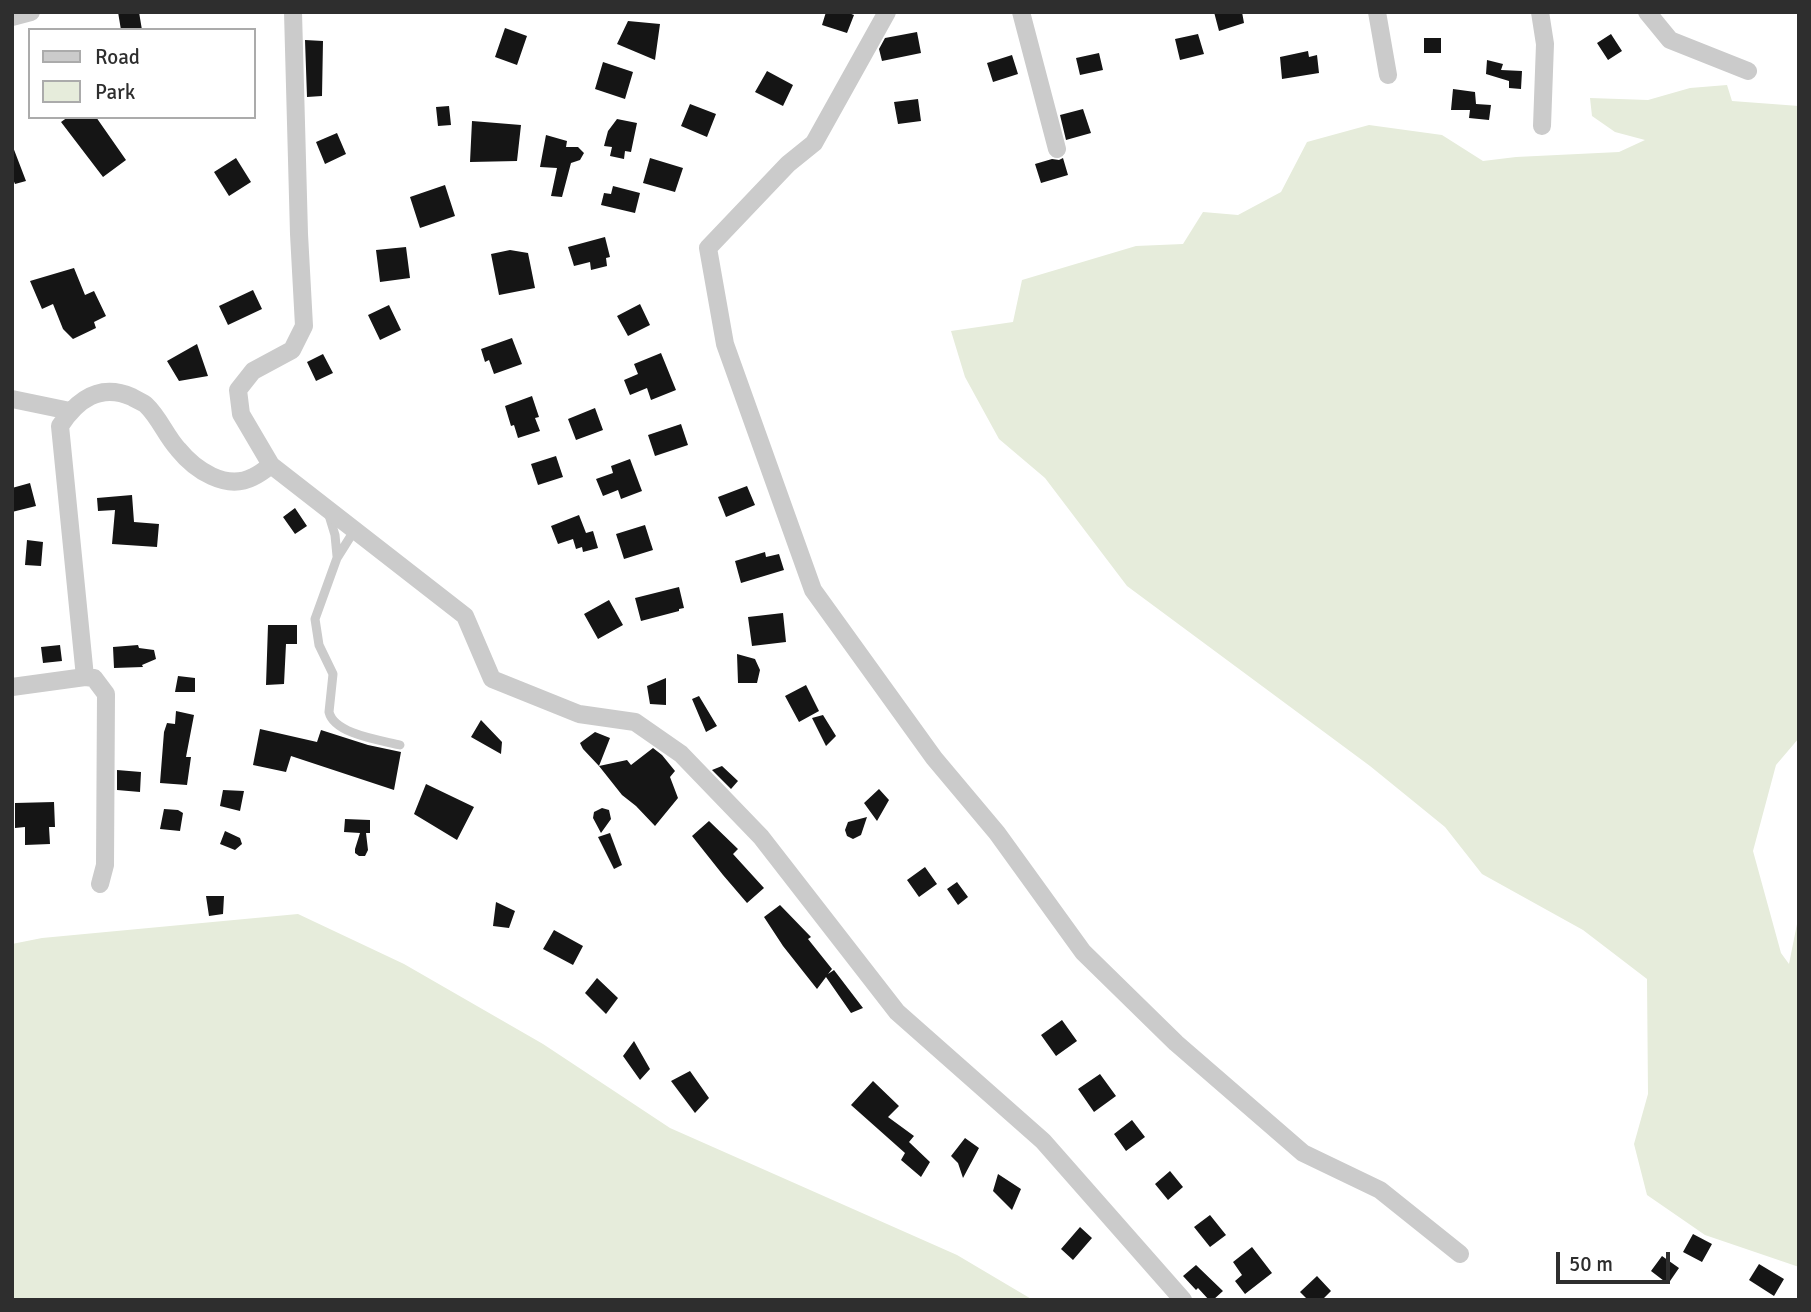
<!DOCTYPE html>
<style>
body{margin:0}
#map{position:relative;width:1811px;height:1312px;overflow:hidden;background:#fff;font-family:Signika,sans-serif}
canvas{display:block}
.frame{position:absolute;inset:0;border:14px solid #2e2e2e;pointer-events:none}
.legend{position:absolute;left:28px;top:28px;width:228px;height:91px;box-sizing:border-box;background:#fff;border:2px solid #ababab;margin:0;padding:9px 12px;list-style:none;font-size:21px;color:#2e2e2e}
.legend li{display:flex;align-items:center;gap:14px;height:35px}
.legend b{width:35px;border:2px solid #ababab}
.scale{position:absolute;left:1556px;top:1252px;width:114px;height:32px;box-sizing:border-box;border:4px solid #2e2e2e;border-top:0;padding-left:9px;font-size:21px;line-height:24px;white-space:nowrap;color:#2e2e2e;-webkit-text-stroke:5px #fff;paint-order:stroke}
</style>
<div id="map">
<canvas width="1811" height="1312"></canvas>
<div class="frame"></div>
<ul class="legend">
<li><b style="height:9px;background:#cbcbcb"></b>Road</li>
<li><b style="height:19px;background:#e6ecdb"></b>Park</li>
</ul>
<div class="scale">50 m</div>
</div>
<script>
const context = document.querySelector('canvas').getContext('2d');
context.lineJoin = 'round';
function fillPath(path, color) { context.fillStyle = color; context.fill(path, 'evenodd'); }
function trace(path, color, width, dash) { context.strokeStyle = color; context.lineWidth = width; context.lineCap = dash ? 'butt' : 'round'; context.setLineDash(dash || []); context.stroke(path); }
fillPath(new Path2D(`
 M1727 85 1732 101 1799 106V738L1776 765 1753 851 1781 953 1789 964 1799 914V1267L1705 1235 1647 1195 1634 1144 1648 1094 1647 979 1583 930 1482 874 1445 827 1370 766 1127 586 1045 478 999 439 965 377 951 331 1013 322 1022 280 1136 246 1183 244 1203 212 1238 215 1281 192 1307 142 1369 125 1442 135 1483 161 1516 157 1619 152 1645 140 1615 132 1592 116 1590 98 1648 100 1690 88Z
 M298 914 404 964 543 1044 670 1128 957 1255 1033 1300H12V944L42 938Z`), '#e6ecdb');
fillPath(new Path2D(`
 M118 12H139L142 30H121Z
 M826 12H846L854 15 847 33 822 25Z
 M1214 12H1242L1244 23 1219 31Z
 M628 21 660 24 655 60 617 44Z
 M505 28 527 36 517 65 495 57Z
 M917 32 921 53 882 61 879 49 885 38Z
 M1198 34 1204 54 1180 60 1175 39Z
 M1611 34 1622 51 1608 60 1597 43Z
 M1424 38H1441V53H1424Z
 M305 40 323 41 322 96 307 97Z
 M1308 51 1309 57 1317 55 1319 73 1282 79 1280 57Z
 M1099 53 1103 70 1080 75 1076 58Z
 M1012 55 1018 74 993 82 987 63Z
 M1487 60 1503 64 1501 70 1522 71 1521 89 1509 88V81L1486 74Z
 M603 62 633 72 625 99 595 89Z
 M767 71 793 85 783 106 755 92Z
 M1453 89 1475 92 1476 104 1491 105 1489 120 1469 118 1470 110H1451Z
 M918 99 921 121 898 124 894 102Z
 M690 104 716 114 707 137 681 126Z
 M449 106 451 125 438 126 436 107Z
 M1083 109 1091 133 1066 140 1060 115Z
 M68 117H96L126 160 103 177 61 122Z
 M617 119 637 123 631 152 625 151 624 159 610 156 612 147 604 146 608 131Z
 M472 121 521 125 517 161 470 162Z
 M337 133 346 154 325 164 316 142Z
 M546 135 567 141 566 147H578L584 153 580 160 571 163 562 197 551 196 557 168 540 167Z
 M13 147 26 181 15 184 12 177Z
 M236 158 251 182 229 196 214 172Z
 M650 158 683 168 675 192 643 183Z
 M1063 158 1068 175 1041 183 1035 164 1052 159 1059 160Z
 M445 185 455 216 420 228 410 197Z
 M613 186 640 193 635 213 601 205 604 193 611 194Z
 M605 237 610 257 606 258 607 266 591 270 590 262 574 266 568 247Z
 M406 247 410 278 380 282 376 250Z
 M510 250 528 253 535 288 499 295 491 254Z
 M74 268 85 295 94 291 106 316 94 322 96 328 73 339 63 329 53 304 42 309 30 281Z
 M253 290 262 309 228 325 219 306Z
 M640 304 650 325 628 336 617 316Z
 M389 305 401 330 380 340 368 315Z
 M512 338 522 364 494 374 489 360 485 362 481 349Z
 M197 344 208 376 179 381 167 361Z
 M661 353 676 390 651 400 647 388 630 395 624 380 638 374 634 364Z
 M323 354 333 373 316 381 307 362Z
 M532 396 539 417 535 418 540 431 518 438 514 425 511 426 505 406Z
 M595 408 603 430 576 440 568 419Z
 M681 424 688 445 655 456 648 435Z
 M556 456 563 477 538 485 531 464Z
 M630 459 642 491 621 499 618 490 603 496 596 479 613 473 611 466Z
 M30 483 36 506 12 512V488Z
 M747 486 755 505 726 517 718 497Z
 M132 495 134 522 159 524 157 547 112 544 115 510 98 511 97 498Z
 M295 508 307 526 295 534 283 517Z
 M579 515 586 533 593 531 598 548 583 552 582 547 576 549 573 539 558 544 551 526Z
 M645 525 653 550 624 559 616 534Z
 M27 540 43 542 41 566 25 565Z
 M765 552 766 557 779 554 784 570 741 583 735 561Z
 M679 587 684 608 679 609V611L641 621 635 598Z
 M609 600 623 625 598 639 584 614Z
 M783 613 786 642 752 646 748 617Z
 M268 625H297V644H286L284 684 266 685Z
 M60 645 62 661 43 663 41 647Z
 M138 645 139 648 154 650 156 659 142 665 143 667 114 668 113 647Z
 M737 654 755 659 760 670 757 683H738Z
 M178 676 195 678V692H175Z
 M666 678V705L650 704 647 686Z
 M806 685 819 711 799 722 785 696Z
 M699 696 717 726 706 732 692 699Z
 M176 711 194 715 186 757H191L187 785 160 783 164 732 167 723 175 724Z
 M823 715 836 736 826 746 812 718Z
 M481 720 502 742 501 754 471 737Z
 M260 729 317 742 321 730 368 745 401 752 394 790 291 756 286 772 253 765Z
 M595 732 610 738 599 766 583 749 580 743Z
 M653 748 662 755 675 771 670 777 678 798 655 826 636 806 622 795 599 766 627 760 631 765Z
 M722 766 738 781 731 789 712 770Z
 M117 770 141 772 140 792 117 790Z
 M426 784 474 807 457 840 414 814Z
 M879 789 889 800 877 821 864 803Z
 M223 790 244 791 240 811 220 806Z
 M54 802 55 827H49L50 844 25 845V827L15 828V803Z
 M602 808 609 810 611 819 601 833 593 818 594 812Z
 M164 809 178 810 183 813 180 831 160 829Z
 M867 817 861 835 853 839 847 836 845 830 848 822Z
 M345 819 370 820V833H366L368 850 365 856H359L355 853V849L360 833 344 832Z
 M709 821 738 849 733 854 764 888 747 903 723 875 692 836Z
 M225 831 240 838 242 844 235 850 220 844Z
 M610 833 622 865 614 869 598 837Z
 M925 867 937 884 919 897 907 880Z
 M957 882 968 897 958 905 947 889Z
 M206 896H224L223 914 209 916Z
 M496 902 515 911 509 928 493 926Z
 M780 905 811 937 808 939 832 969 828 974 834 970 863 1008 851 1013 826 977 817 989 783 946 764 917Z
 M554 930 583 946 573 965 543 949Z
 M597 978 618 998 606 1014 585 993Z
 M1062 1020 1077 1041 1056 1056 1041 1035Z
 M634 1041 650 1069 640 1080 623 1056Z
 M690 1071 709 1098 695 1113 671 1081Z
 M1100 1074 1116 1096 1094 1112 1078 1089Z
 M873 1081 899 1106 888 1117 914 1136 909 1142 930 1162 921 1177 901 1160 905 1153 851 1105Z
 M1132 1120 1145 1137 1126 1151 1114 1134Z
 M965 1138 979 1148 963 1178 958 1163 951 1156Z
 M1170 1171 1183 1187 1168 1200 1155 1184Z
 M998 1174 1021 1189 1012 1210 993 1191Z
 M1210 1215 1226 1235 1210 1247 1194 1227Z
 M1080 1227 1092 1238 1073 1260 1061 1249Z
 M1693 1234 1712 1244 1702 1262 1683 1252Z
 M1252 1247 1272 1273 1245 1294 1235 1281 1242 1275 1233 1262Z
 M1662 1256 1679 1268 1668 1284 1651 1271Z
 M1759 1264 1784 1279 1774 1296 1749 1280Z
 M1196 1265 1223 1291 1213 1300H1209L1198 1288 1196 1290 1183 1276Z
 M1317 1276 1331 1291 1322 1300H1308L1300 1292Z`), '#151515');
trace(new Path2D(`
 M328 512 335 535 337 556
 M354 531 337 558 315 619 319 645 333 674 329 712C334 734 380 740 400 745`), '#cbcbcb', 9);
trace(new Path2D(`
 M293 12 299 234 304 326 292 350 253 371 238 390 241 414 271 465 465 616 492 679 579 714 635 722 681 754 761 837 897 1012 1043 1141 1183 1300
 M887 12 814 143 788 164 708 248 725 344 813 590 934 758 997 833 1083 952 1176 1043 1303 1153 1380 1190 1460 1254
 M1021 12 1057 149
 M1377 12 1388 75
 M1540 12 1545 44 1542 126
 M1647 12 1670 40 1748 71
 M12 17 31 12
 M12 399 70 411
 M85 677 60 426C77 400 100 383 132 397 136 400 143 402 146 405 159 417 166 436 178 449 195 470 226 491 253 477 260 474 266 469 271 465
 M12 687 85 677 94 678 106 694 105 865 100 884`), '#cbcbcb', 18);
</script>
